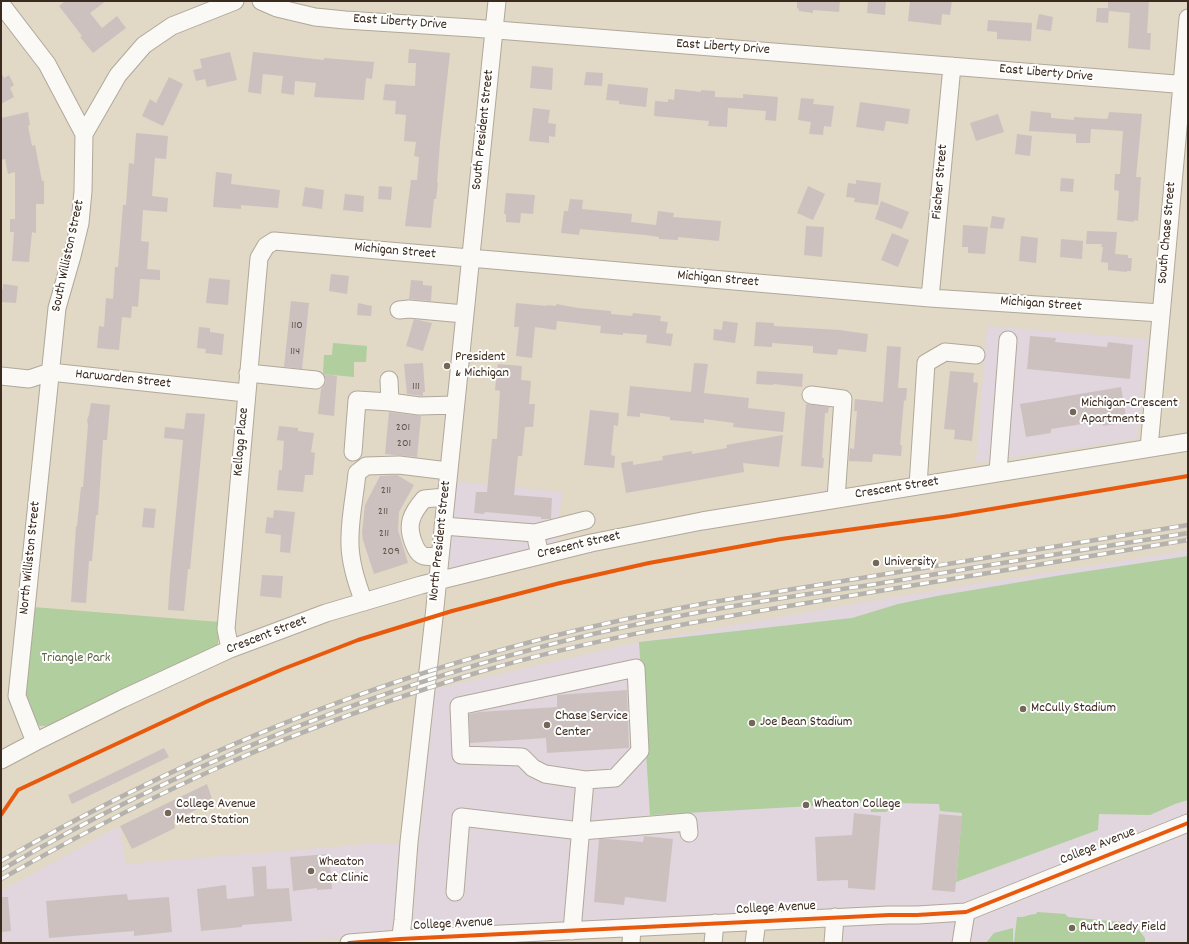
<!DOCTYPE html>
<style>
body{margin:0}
#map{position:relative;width:1189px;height:944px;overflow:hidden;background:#e1d8c5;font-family:Dekko,sans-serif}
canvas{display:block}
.frame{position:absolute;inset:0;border:2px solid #3b2a1e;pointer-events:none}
</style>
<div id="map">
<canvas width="1189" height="944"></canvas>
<div class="frame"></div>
</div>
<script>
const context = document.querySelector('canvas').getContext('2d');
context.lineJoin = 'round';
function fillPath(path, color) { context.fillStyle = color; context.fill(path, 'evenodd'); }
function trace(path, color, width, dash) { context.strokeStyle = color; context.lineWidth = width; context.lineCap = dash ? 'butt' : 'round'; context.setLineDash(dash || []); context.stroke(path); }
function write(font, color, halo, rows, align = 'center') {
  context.font = font + ' Dekko,sans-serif'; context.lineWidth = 4; context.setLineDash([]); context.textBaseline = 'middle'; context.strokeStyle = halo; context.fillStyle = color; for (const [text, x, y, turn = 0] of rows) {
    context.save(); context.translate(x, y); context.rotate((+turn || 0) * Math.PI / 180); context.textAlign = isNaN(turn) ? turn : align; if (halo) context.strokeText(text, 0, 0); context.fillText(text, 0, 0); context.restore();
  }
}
fillPath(new Path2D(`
 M987 326 1148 339 1137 439 976 463Z
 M452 481 562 492 557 543 443 574Z
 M1188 550V943H840L842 921 409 942 435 689 639 642 876 600Z
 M120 826 126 864 381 843 402 845 393 934 272 943H1V891Z`), '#e1d6de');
fillPath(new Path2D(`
 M333 343 367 346 366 362H354V377L323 374 324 355H332Z
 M1188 556V800L1175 804 1150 815 1099 814 1098 830 956 882 962 813 940 811 939 804 897 803 886 812H871V807L867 803 650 815 639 642 852 618 898 604 937 596 1062 575Z
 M33 607 219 622 218 644 214 649 116 692 52 724 45 726H40L35 722 28 708 25 693Z
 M1037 912 1065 914 1068 917 1121 922 1120 927 1138 929 1145 938V943H1014L1017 917C1024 918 1029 914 1036 914Z
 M1013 928V943H986L994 933Z`), '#b0ce9e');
fillPath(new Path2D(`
 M65 1H106L90 13 102 28 117 16 126 28 93 53 80 37 82 36 59 6Z
 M797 1H840L839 12 813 10V13L799 11V9L797 8Z
 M868 1H886L885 15 867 13Z
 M910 1H952L950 15 942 14 941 25 908 21Z
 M1108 1H1149L1147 33H1151L1150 50 1128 48 1130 13 1109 11 1108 23 1096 22 1097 8H1108Z
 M1039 14 1053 17 1051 31 1036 29Z
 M988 20 1032 23 1031 41 997 39V32L987 31Z
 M409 49 450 53 440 143 437 183H438L436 199H434L431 228 405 226 411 180H417L419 157 414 156 416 142 404 141 406 115 395 114 396 101 383 100 385 84 415 86 416 63H408Z
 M230 52 237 80 207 87 205 79 196 81 193 70 202 68 200 59Z
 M253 52 324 60V58L374 62 372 79 366 78 364 100 314 97 316 83 295 81 294 95 281 93 283 76 263 74 261 94 248 92Z
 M532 66 553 68 552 90 530 88Z
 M1 72 4 78 9 75 14 85 10 88 14 97 1 104Z
 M586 72 603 73 602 86 584 85Z
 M169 77 183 84 163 126 142 116 150 99 156 103Z
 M608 84 648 88 646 107 619 104V101L606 100Z
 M675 89 701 92V90L715 91V97L743 98V94L778 97 776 121 765 120 766 111 728 108 727 127 708 126 709 121 654 116 655 101 668 102V99L674 100Z
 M801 98 814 99 813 104 834 106 831 127 824 126 823 135 809 134 811 122 798 120Z
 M860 102 910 109 908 124 886 121 884 131 856 127Z
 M533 108 550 110 548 123 556 124 555 137 549 136V143L529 141Z
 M1031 111 1051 113V118L1074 120V117L1106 119 1108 118 1109 112 1142 114 1136 177H1141L1138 221 1134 220V222L1117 220 1119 191 1114 190 1115 174H1120L1123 131 1091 129 1090 143H1076V134L1029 131Z
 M28 112 30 125 28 126 32 146 35 145 42 181H44V204H36V233L32 232 29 262 12 261 14 232H10V219H15V172L8 174 5 159 1 160V118Z
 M998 114 1004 132 976 141 970 123Z
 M136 133 168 136 166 159 155 158 152 196 168 198 167 212 143 210 141 241 149 242 147 269 160 270V280L140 279 138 307 132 306 131 318 122 317 119 350 97 348 99 326 104 327 106 298 113 299 115 267H118L123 205H126L129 163 134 164Z
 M1017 134 1032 136 1030 156 1015 154Z
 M216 172 232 174 231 184 280 190 278 208 241 205V209L213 207Z
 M1061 178 1074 179 1073 192 1060 191Z
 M856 180 881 183 878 205 854 202 855 198 846 197 848 183 856 184Z
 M379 186 392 187 391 200 378 199Z
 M808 186 825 194 813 220 797 213Z
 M305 187 324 190 322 209 302 206Z
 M506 193 535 195 533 214 521 213 520 223 506 222V214H504Z
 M345 194 364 196 363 212 343 210Z
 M570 199 583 200 582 209 632 214 631 222 656 225 658 211 674 213 673 217 721 221 719 241 678 237V240L659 239V237L645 235 580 229 579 235 561 233 564 211H568Z
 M881 201 909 212 902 229 875 219Z
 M992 216 1005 218 1003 229 990 228Z
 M963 225 988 227 985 254 968 253V247H962Z
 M806 226 824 227 822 257 804 255Z
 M1087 231 1117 232 1115 254 1128 255V258H1132L1131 271H1127V272L1108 270V263L1101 262 1103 247H1101L1102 244H1086Z
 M892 233 909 240 898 267 881 260Z
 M1021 236 1038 238 1036 263 1019 261Z
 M1061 239 1083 241 1082 259 1060 257Z
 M331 274 349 276 347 294 329 291Z
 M209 278 230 280 228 305 206 303Z
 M411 280 423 281V285L432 286 431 301 409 299Z
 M3 284 18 286 16 303 1 302V289H3Z
 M291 301 309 303 302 369 284 367Z
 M358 303 372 306 371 316 357 315Z
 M516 303 547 306V305L556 306V304L578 308 611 311V314L632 316 633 313 661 316 660 321 668 322 666 333 673 334 671 346 646 343 647 335 623 333V335L600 333 601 326 557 321 556 330 535 327 532 358 516 356 519 327H514Z
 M414 319 432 323 423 351 406 346Z
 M723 321 738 323 735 343 713 340 714 329 722 330Z
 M756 322 774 323V326L839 330 868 334 866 352 838 349 837 355 813 353V346L772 343V347L754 346Z
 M199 327 210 328V332L224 334 222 355 205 353 206 349 197 348Z
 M1030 336 1056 338 1055 342 1107 347 1108 342 1133 345 1130 379 1027 369Z
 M887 346 901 347 898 388H907L906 401 904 400 900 445H902L901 456 873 454 872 462 849 461 850 448 854 449 857 411H854L855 399 883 402Z
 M423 363 425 392H423V396L407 394 404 364Z
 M694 363 708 364 704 393 749 398 748 408 785 412 783 432 733 427 734 423 704 419V423L670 420V417L640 413V417L627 416 630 386 691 392Z
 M498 364 522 366 521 380 531 381 529 404H535L533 427H525L522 456H518L514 495 552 498 551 519H541V517L485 512 484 514 474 513 476 492H487L492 439H497L500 391 495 390Z
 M757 371 803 374 802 387 773 384V385L756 384Z
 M950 371 974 373 973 382 978 383 972 441 954 439 955 430 944 429Z
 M324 374 337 376 334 416 318 414 321 389 324 386 326 381Z
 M1121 387 1127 422 1103 426 1102 421 1051 429V433L1026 437 1020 404Z
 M91 403 110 405 107 440H103L98 515H96L92 561H89L86 603 71 602 76 526H77L81 487H83L88 425 87 420 89 415Z
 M806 404 829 407 828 413H825L822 458H824L823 468 801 466Z
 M590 410 619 413 618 426 614 425 611 455 615 456 614 468 584 465Z
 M389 412 421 416 417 457 385 454Z
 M186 413 205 414 190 569H188L184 611 168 610 170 576 183 440 164 438 165 427 184 429Z
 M279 426 298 428V431L314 433 311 452 315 453 313 475H305L303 492 277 490 279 470H282L284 441 277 440Z
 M783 435 779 467 743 463 744 472 626 493 621 463 633 461V465L663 460 662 456 692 451V454L727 448 726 445Z
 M397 475 414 485 399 512 398 530 408 563 374 574 363 540 362 533 365 505 380 476Z
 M144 508 156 509 154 528 142 527Z
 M274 510 295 512 290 553 280 552 281 535 265 533 267 517 273 518Z
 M262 575 283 576 281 598 260 596Z
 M627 690 629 748 547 753 546 738 470 743 469 714 479 712 557 707V695Z
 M164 748 169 757 72 804 68 795Z
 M207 784 213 802 174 820 175 828 132 849 120 826Z
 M854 813 881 816 875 890 848 888V880L817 881 815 837 852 835Z
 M939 814 962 816 955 892 932 890Z
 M644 836 673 839 666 902 625 897 624 905 594 902 599 839H609L643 842Z
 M329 854 332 889 317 890V888L293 891 290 857Z
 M266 866 267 889 289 888 292 921 242 925V927L201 931 197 889 226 885 227 899 254 896 252 867Z
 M127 894 128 900 169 897 172 932 134 936V931L49 938 46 901Z
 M1 897H8L11 931 1 932Z`), '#cdc1c0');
const minor = new Path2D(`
 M261 1 277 8 315 17 345 20 472 28 1188 85
 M1 4 47 64 84 134
 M930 298 952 66
 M399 310 409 309 464 314
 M248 373 316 380
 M1 376 29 379 50 372 246 393
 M389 380 390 402
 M811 395 843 399 836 499
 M1149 448 1188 18
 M353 452 357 400 390 402 419 406 455 405
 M998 472 1008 340
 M918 486 926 363 945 352 976 355
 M443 526 535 533 540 555
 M535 533 586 520
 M439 557C435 556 428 557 424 556 418 554 416 549 414 544 406 525 411 514 424 499L445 497
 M364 602C356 582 349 560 350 538 350 516 355 495 357 473L366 466 399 465 448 471
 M230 649 226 629 259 258 266 246 274 241 930 298 1161 313
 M35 742 17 696 57 308 72 256 80 223 83 191 84 134 118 75 144 45 172 26 235 1
 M1 760 35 742 122 699 230 649 326 613 421 585 591 543 702 521 1188 442
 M455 892 461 817 581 831 688 822 689 833
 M572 931 585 780 615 778 640 751 636 668 459 706 461 755 522 757 533 768 545 774 585 780
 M349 943 400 939 889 915H917L966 912 1188 823
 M400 943 403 920 409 842 434 617 497 1
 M631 943 632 928
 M713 943 715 923
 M754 943 757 921
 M833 943 835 917
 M961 943 966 912`);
trace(minor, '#b0a89b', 19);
trace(minor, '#faf9f6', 17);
const rail = new Path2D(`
 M1 861C162 769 333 695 512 647 577 629 642 615 707 603 748 596 790 590 831 583 950 563 1069 544 1188 525
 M1 870C176 768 364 692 560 642 655 618 752 602 849 588 892 582 935 574 978 567 1048 555 1118 544 1188 533
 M1 879C74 838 147 799 224 765 305 729 391 699 476 673 594 638 715 618 837 598 954 578 1071 559 1188 540`);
trace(rail, '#b5b2ad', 4.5);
trace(rail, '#fff', 3, [9]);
trace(new Path2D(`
 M1 815 18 790 208 701 283 669 358 640 452 611 560 583 649 563 781 539 950 516 1188 476
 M349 943 400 939 889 915H917L966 912 1188 823`), '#e8590c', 4);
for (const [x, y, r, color] of [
 [447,366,4,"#756758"],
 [1073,412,4,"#756758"],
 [876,563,4,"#756758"],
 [1023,709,4,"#756758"],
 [752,723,4,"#756758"],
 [547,725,4,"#756758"],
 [806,805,4,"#756758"],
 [168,813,4,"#756758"],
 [311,871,4,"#756758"],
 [1072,928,4,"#756758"]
]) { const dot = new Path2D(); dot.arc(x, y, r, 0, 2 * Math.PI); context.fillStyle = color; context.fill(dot); trace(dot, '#fff', 1.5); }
write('12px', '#605046', null, [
 ["110",297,326],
 ["114",295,352],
 ["111",416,387],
 ["201",403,428],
 ["201",404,444],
 ["211",386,491],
 ["211",383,512],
 ["211",384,534],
 ["209",391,552]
]);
write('14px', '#3b2a1e', '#fff', [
 ["East Liberty Drive",400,23,4],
 ["East Liberty Drive",723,48,4],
 ["East Liberty Drive",1046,74,5],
 ["South President Street",484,130,-84],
 ["Fischer Street",941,182,-85],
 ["South Chase Street",1168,233,-85],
 ["Michigan Street",395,252,5],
 ["South Williston Street",69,256,-78],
 ["Michigan Street",718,280,5],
 ["Michigan Street",1041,305,4],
 ["Harwarden Street",123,380,6],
 ["Kellogg Place",242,442,-85],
 ["Crescent Street",897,489,-9],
 ["North President Street",441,541,-84],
 ["Crescent Street",579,546,-13],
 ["North Williston Street",31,558,-84],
 ["Crescent Street",267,636,-21],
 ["College Avenue",1098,847,-22],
 ["College Avenue",776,909,-3],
 ["College Avenue",453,925,-3]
]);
write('14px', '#3b2a1e', '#fff', [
 ["President",455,358],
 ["& Michigan",455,374],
 ["Michigan-Crescent",1081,404],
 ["Apartments",1081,420],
 ["University",884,563],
 ["McCully Stadium",1031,709],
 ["Chase Service",555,717],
 ["Center",555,733],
 ["Joe Bean Stadium",760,723],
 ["College Avenue",176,805],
 ["Metra Station",176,821],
 ["Wheaton College",814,805],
 ["Wheaton",319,863],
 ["Cat Clinic",319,879],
 ["Ruth Leedy Field",1080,928]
], 'left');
write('14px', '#566140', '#fff', [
 ["Triangle Park",76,659]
]);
</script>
